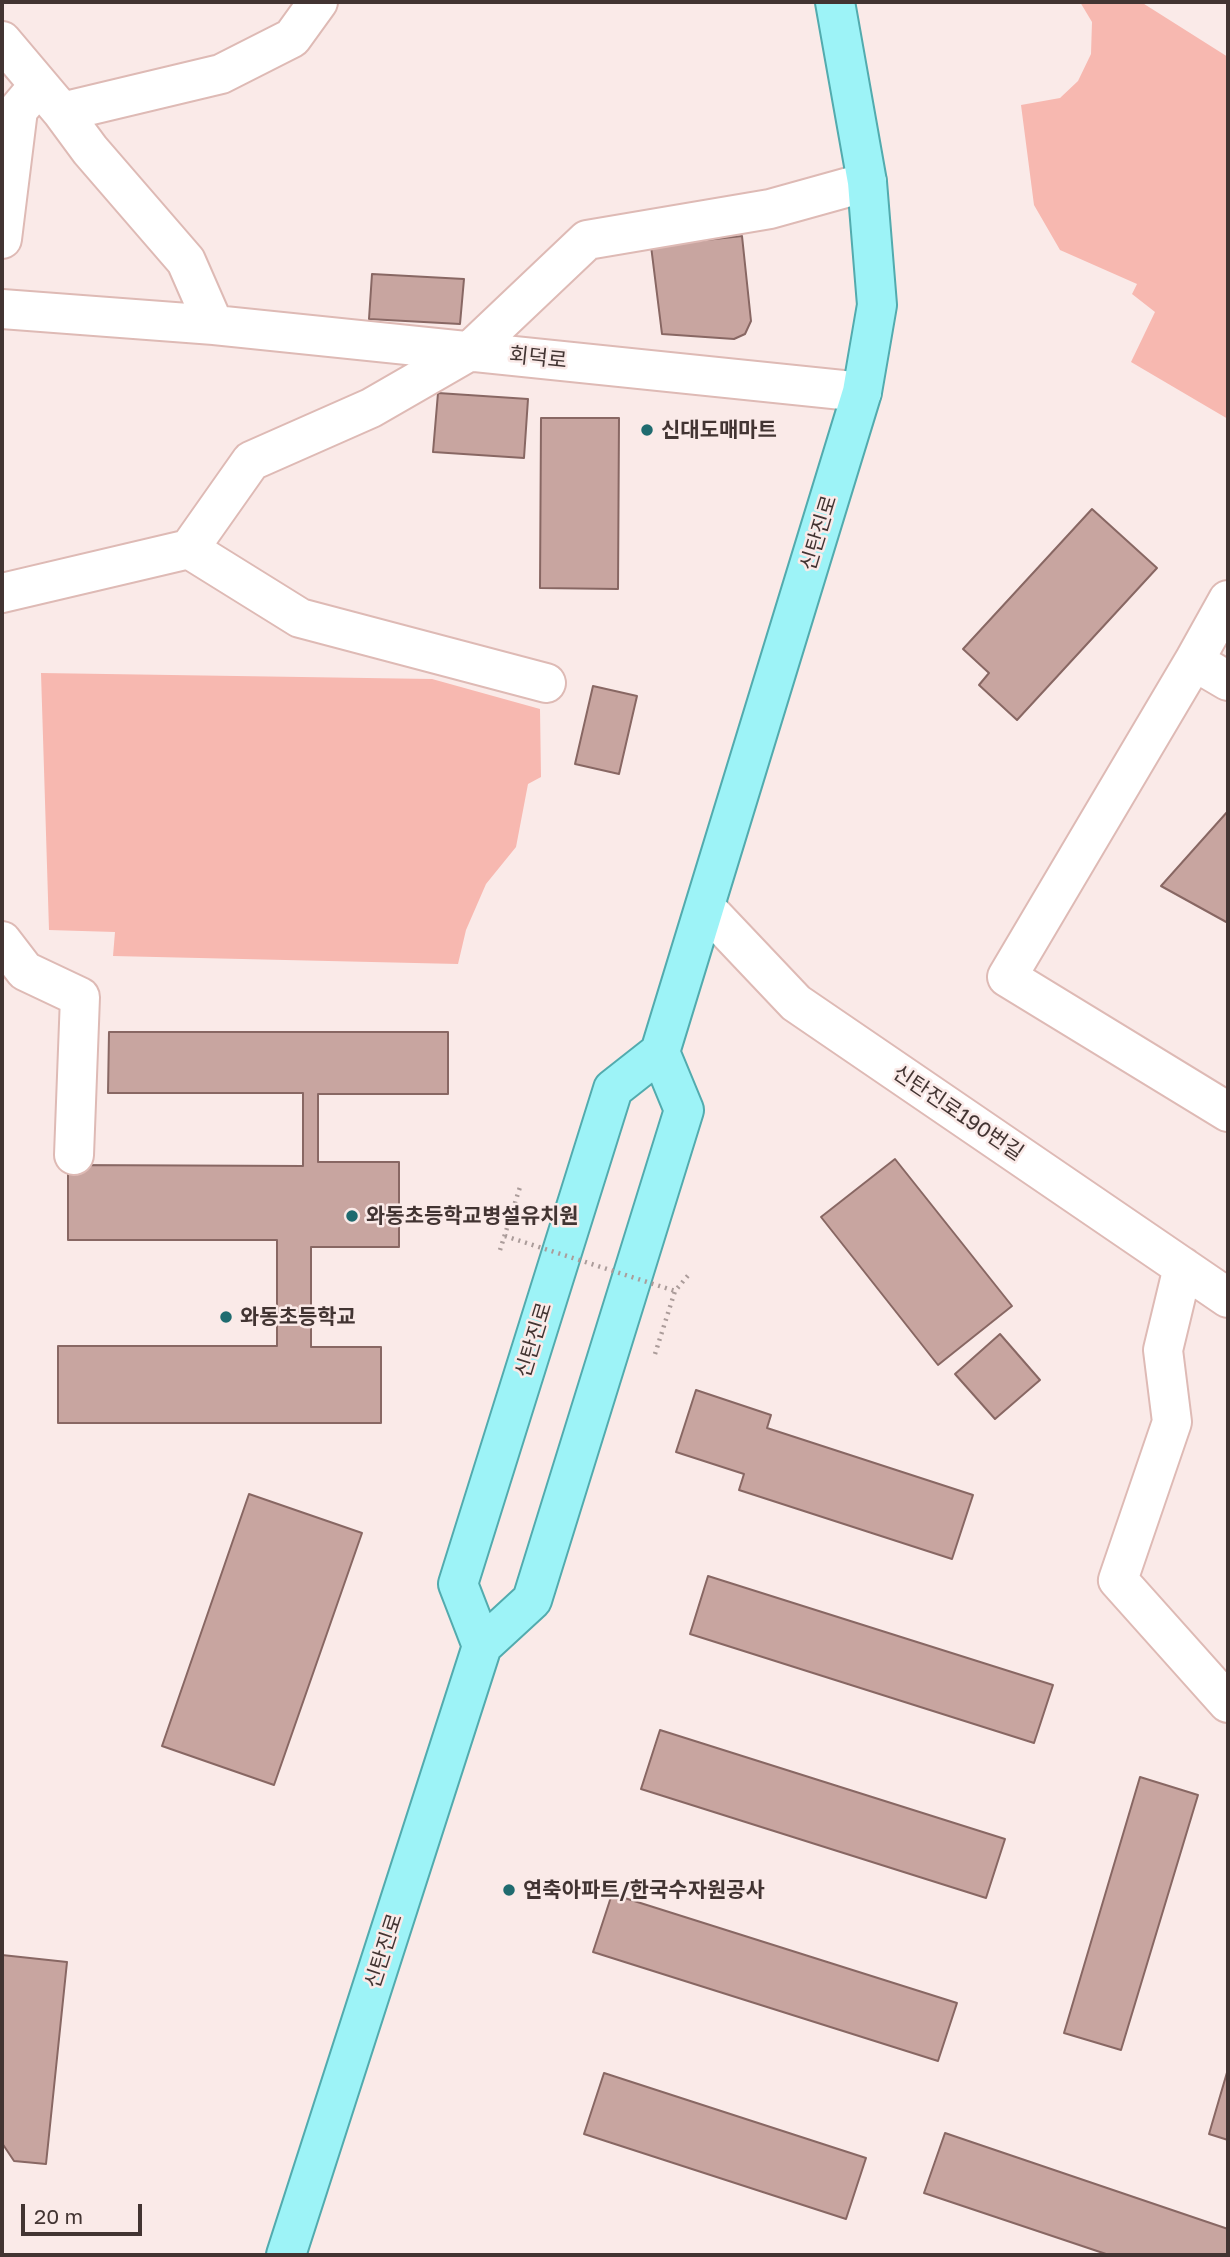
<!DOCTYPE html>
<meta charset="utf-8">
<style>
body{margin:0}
#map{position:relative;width:1230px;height:2257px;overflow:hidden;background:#faeae8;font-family:"Golos Text",sans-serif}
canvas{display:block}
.frame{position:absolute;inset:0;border:4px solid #423432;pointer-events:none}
.scale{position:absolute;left:21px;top:2204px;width:121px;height:32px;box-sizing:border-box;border:4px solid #423432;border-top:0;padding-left:9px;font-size:21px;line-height:24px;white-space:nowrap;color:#423432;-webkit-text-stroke:5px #faeae8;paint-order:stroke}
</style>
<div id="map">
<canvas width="1230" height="2257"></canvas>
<div class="frame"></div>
<div class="scale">20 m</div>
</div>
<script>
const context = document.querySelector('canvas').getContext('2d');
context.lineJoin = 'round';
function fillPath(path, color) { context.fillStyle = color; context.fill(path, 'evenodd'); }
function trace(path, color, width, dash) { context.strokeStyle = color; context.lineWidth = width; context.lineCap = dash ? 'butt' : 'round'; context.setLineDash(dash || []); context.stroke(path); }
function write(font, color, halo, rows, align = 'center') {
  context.font = font + ' "Golos Text","Noto Sans KR",sans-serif'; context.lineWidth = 5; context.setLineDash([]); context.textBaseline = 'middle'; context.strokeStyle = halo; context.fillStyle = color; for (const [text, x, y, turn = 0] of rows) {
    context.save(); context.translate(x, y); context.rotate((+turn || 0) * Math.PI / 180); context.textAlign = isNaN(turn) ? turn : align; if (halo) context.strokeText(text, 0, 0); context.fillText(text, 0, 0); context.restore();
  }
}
fillPath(new Path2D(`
 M1080 2H1141L1228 57V419L1131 362 1155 312 1132 294 1137 284 1060 250 1034 205 1021 105 1060 98 1078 81 1091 54 1092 22Z
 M41 673 432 679 540 709 541 777 528 784 516 847 486 884 466 930 458 964 113 956 115 932 49 930Z`), '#f7b8b0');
const building = new Path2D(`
 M742 236 751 321 745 334 734 339 662 334 651 246Z
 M372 274 464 279 460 324 369 319Z
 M438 393 528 399 524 458 433 452Z
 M541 418H619L618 589 540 588Z
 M1092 509 1157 568 1017 720 979 685 989 673 963 649Z
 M593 686 637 696 619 774 575 764Z
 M1228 811V923L1161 886Z
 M109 1032H448V1094H318V1162H399V1247H311V1347H381V1423H58V1346H277V1240H68V1165L303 1166V1093H108Z
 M895 1159 1012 1306 938 1365 821 1217Z
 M1000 1334 1040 1380 995 1419 955 1374Z
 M696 1390 771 1415 767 1428 973 1495 952 1559 739 1490 744 1474 676 1452Z
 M249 1494 362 1533 274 1785 162 1746Z
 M708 1576 1053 1685 1034 1743 690 1634Z
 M660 1730 1005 1839 986 1898 641 1789Z
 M1140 1777 1198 1795 1121 2050 1064 2033Z
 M612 1894 957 2003 938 2061 593 1952Z
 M2 1955 67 1962 46 2164 14 2161 2 2143Z
 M1228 2069V2140L1209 2134Z
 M604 2073 866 2158 846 2219 584 2134Z
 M945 2133 1228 2229V2255H1109L924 2193Z`);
fillPath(building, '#c8a5a0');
trace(building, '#886763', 2);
const minor = new Path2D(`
 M2 41 62 112 221 74 292 38 318 2
 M62 112 90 150 186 261 214 325
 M2 239 18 110 39 85
 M2 309 214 325 862 392
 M189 549 300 618 546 683
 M2 593 189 549 251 461 371 408 470 351 587 240 770 209 867 182
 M1228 600 1194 661 1007 977 1228 1112
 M1194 661 1228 681
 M705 907 796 1003 1228 1298
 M2 941 25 971 80 997 74 1155
 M1183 1267 1163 1350 1172 1422 1118 1580 1228 1703`);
const major = new Path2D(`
 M482 1646 458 1584 613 1089 660 1052 862 392 877 305 867 182 835 2
 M286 2255 482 1646 532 1600 684 1110 660 1052`);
trace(minor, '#debab5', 42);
trace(major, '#52abae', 42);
trace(new Path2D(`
 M500 1250 520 1187
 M655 1354 675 1291 691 1272`), '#ab9c9a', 4.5, [2, 5]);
trace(minor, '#fff', 38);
trace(major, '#9df3f7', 38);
trace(new Path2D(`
 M505 1236 675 1291`), '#ab9c9a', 4.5, [2, 5]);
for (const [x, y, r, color] of [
 [647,430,7,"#1f6b6f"],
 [352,1216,7,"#1f6b6f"],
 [226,1317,7,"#1f6b6f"],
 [509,1890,7,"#1f6b6f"]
]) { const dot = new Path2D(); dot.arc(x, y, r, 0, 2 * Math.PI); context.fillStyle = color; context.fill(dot); trace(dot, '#faeae8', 2.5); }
write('21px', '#423432', '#faeae8', [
 ["회덕로",538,358,6],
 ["신탄진로",819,533,-73],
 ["신탄진로190번길",958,1113,34],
 ["신탄진로",534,1340,-73],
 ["신탄진로",384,1951,-72]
]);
write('bold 21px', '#423432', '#faeae8', [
 ["신대도매마트",661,430],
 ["와동초등학교병설유치원",366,1216],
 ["와동초등학교",240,1317],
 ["연축아파트/한국수자원공사",523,1890]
], 'left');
</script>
